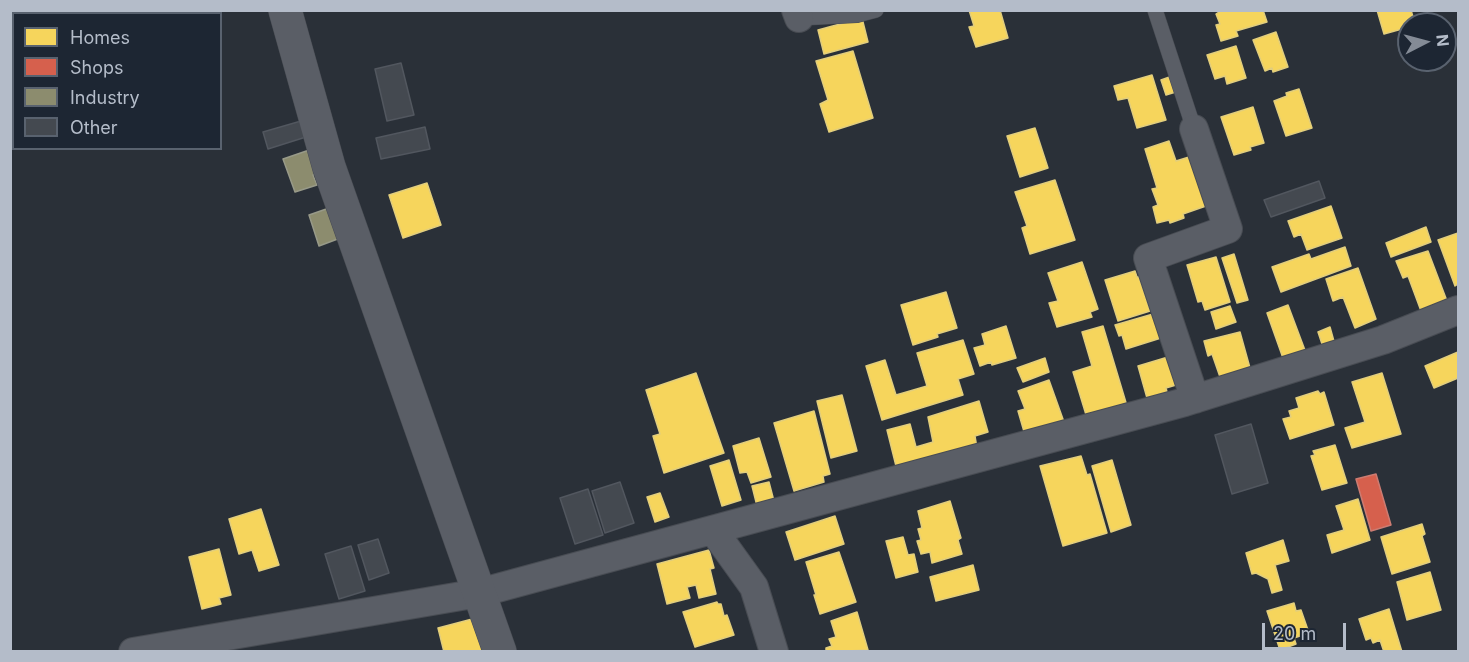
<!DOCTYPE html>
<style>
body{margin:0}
#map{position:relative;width:1469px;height:662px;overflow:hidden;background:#2a3038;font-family:Inter,sans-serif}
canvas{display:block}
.frame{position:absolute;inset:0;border:12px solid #b4bcc9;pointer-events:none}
.legend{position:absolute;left:12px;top:12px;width:210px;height:138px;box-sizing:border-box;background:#1d2633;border:2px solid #59626f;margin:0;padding:8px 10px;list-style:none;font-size:18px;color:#b4bcc9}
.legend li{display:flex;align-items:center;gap:12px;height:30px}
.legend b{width:30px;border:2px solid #59626f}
.north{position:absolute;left:1397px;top:12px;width:60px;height:60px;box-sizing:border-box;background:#1d2633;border:2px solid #59626f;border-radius:50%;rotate:84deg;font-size:16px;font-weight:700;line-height:24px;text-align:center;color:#b4bcc9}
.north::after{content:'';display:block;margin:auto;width:21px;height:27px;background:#848b96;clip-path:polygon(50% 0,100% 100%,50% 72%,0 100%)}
.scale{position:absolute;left:1262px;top:623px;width:84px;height:27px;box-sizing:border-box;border:3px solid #b4bcc9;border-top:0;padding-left:8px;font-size:18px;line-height:21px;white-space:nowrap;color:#b4bcc9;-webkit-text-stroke:4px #1d2633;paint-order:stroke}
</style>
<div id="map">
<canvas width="1469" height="662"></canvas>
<div class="frame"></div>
<ul class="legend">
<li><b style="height:16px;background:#f6d55c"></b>Homes</li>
<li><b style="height:16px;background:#d6604d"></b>Shops</li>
<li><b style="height:16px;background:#8c8c6e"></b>Industry</li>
<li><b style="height:16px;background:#444950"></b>Other</li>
</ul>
<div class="north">N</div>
<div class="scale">20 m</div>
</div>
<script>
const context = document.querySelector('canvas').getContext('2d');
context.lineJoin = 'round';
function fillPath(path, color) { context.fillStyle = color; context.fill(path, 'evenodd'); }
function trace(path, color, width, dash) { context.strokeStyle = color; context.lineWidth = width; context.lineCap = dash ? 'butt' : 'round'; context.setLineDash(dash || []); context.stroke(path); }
const homes = new Path2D(`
 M22 10H59V12L52 14H16Z
 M969 10H1000L1008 38 976 47 969 27 974 26Z
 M1263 10 1267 22 1236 31 1238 36 1221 41 1216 25 1220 24 1216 14 1222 10Z
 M1377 10H1411L1415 24H1409V27L1384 34Z
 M862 18 868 42 824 54 818 30Z
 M1276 32 1288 67 1273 72 1272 68 1265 71 1253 40Z
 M1236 46 1246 78 1227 84 1225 76 1215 79 1207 55Z
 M853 51 873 118 829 132 820 104 828 100 816 61Z
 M1152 75 1166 120 1137 128 1128 98 1118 100 1114 86Z
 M1175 75 1179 91 1166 95 1161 80Z
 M1299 89 1312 128 1286 136 1274 101 1287 96 1286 93Z
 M1253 107 1264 143 1250 147 1251 150 1234 155 1221 117Z
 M1035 128 1048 168 1020 177 1007 136Z
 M1169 141 1176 161 1189 157 1206 206 1183 214 1184 218 1170 223 1169 220 1157 223 1153 207 1158 205 1152 189 1157 188 1145 149Z
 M1055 180 1075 240 1030 254 1022 228 1027 226 1015 192Z
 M427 183 441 225 403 238 389 195Z
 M1331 206 1342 238 1307 250 1301 234 1294 237 1288 221Z
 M1426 227 1431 242 1391 257 1386 243Z
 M1458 233V284L1455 286 1438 240Z
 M1345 247 1351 266 1281 292 1272 267 1309 254 1311 259Z
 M1428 251 1447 301 1421 311 1408 276 1403 278 1396 261Z
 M1234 254 1248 300 1237 303 1222 258Z
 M1216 257 1230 302 1205 310 1202 301 1198 302 1187 265Z
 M1082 262 1098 309 1090 312 1092 317 1057 327 1049 303 1058 301 1048 273Z
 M1358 268 1376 319 1355 328 1343 297 1333 301 1326 279Z
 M1135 271 1137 277H1139L1150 311 1118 321 1105 280Z
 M946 292 957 328 937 334 938 337 913 345 901 305Z
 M1288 305 1306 353 1284 361 1267 313Z
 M1230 306 1236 322 1216 329 1211 312Z
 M1153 314 1161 338 1126 349 1122 335 1119 336 1115 325Z
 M1006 326 1016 358 992 365 991 362 980 366 974 348 985 345 982 334Z
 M1103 326 1127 406 1087 418 1073 372 1092 366 1082 332Z
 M1330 327 1335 345 1324 350 1318 332Z
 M1240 332 1250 368 1220 377 1212 354 1208 356 1204 341Z
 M963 340 974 374 958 379 963 395 882 420 866 366 885 360 896 395 903 393 927 386 917 353Z
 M1458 352V378L1434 388 1425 366Z
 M1168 357 1176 385 1166 388 1167 392 1147 398 1138 366Z
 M1045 358 1049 372 1023 382 1017 368Z
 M696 373 724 453 664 473 653 436 660 434 646 390Z
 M1382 373 1401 434 1352 448 1345 428 1365 422 1352 382Z
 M1049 380 1064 422 1025 435 1018 411 1025 409 1018 391Z
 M1318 391 1320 394 1324 392 1334 425 1290 439 1283 419 1291 417 1289 411 1299 408 1296 398Z
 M842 395 857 451 831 458 817 401Z
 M979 401 988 432 975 436 977 448 897 470 887 430 910 424 916 447 933 442 928 417Z
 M814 411 830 474 823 476 824 482 794 491 774 423Z
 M759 438 771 477 751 483 747 472 740 473 733 446Z
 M1335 445 1347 483 1322 490 1311 456 1315 455 1313 451Z
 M1081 456 1087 475 1090 474 1107 533 1063 546 1040 466Z
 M729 460 741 500 722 506 710 466Z
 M1112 460 1131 525 1111 532 1092 466Z
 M769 482 775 505 758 510 752 486Z
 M660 493 669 517 655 522 647 497Z
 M1358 499 1370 540 1332 553 1327 535 1344 530 1336 506Z
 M950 501 961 538 958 540 962 554 932 563 930 552 921 554 917 541 921 540 918 529 922 528 918 511Z
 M261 509 279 565 259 571 252 550 239 554 229 519Z
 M835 516 844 544 795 560 786 532Z
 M1422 524 1425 534 1422 536 1430 562 1392 574 1381 537Z
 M903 537 908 555 914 554 918 572 896 578 886 541Z
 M1283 540 1289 561 1275 565 1282 590 1272 593 1268 579 1256 573 1252 574 1246 553Z
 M219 549 231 595 219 598 221 604 202 609 189 557Z
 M709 550 714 568 710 569 716 594 699 598 696 585 687 587 690 598 667 604 657 564Z
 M839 552 856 602 820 614 814 595H816L806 562Z
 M973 565 979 590 936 601 930 577Z
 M1430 572 1441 610 1407 620 1397 582Z
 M717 602 718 604H721L724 616 727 615 734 635 695 647 683 612Z
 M1294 603 1296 611 1301 610 1309 633 1294 638 1296 644 1280 650 1267 611Z
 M1389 609 1402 652H1384L1380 640 1373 643 1371 638 1366 640 1359 619Z
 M857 612 868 650 826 652V648L832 646 829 639 836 637 831 621Z
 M476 618 485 652H444L438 628Z`);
fillPath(homes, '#f6d55c');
trace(homes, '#e2ce7d', 1.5);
const shops = new Path2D(`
 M1376 474 1391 525 1371 531 1356 479Z`);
fillPath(shops, '#d6604d');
trace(shops, '#cc7c72', 1.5);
const industry = new Path2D(`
 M318 147 326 171 313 175 317 185 295 192 283 159Z
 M332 207 343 237 319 246 309 215Z`);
fillPath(industry, '#8c8c6e');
trace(industry, '#989a89', 1.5);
const building = new Path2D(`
 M401 63 414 115 387 121 375 69Z
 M301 121 306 137 268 149 263 132Z
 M425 127 430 149 381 159 376 138Z
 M1319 181 1325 198 1271 217 1264 200Z
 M1251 424 1268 483 1232 494 1215 435Z
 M620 482 634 523 605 533 592 491Z
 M588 489 603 535 575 544 560 498Z
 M378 539 389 573 369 580 358 545Z
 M351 546 365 591 339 599 325 554Z`);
fillPath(building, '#444950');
trace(building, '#52575f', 1.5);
const service = new Path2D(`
 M1155 10 1194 129
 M799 18 857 15 876 10`);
const minor = new Path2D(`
 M796 10 799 18
 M1194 129 1228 229 1148 258 1195 399
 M713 530 754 587 774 652
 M133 652 479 593 1185 402 1383 340 1458 310`);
const tertiary = new Path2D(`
 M285 10 329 167 500 652`);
trace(service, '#484c53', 16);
trace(minor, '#484c53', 30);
trace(tertiary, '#484c53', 34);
trace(service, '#5a5e66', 15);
trace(minor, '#5a5e66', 28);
trace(tertiary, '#5a5e66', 33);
</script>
